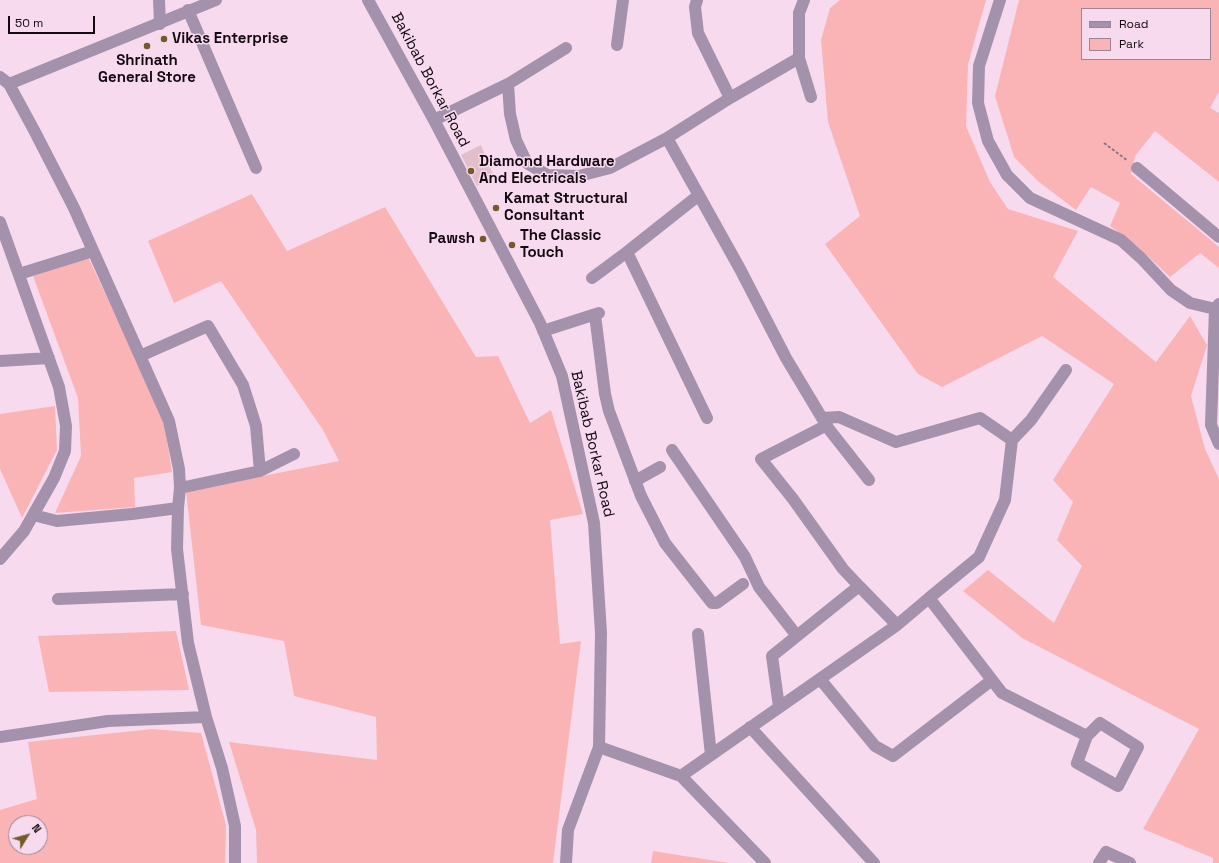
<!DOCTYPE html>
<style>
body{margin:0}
#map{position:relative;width:1219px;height:863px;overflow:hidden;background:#f8daef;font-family:"Space Grotesk",sans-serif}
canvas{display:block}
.legend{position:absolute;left:1081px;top:8px;width:130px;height:52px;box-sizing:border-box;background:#f8daef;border:1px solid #9c8696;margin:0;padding:5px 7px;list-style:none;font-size:12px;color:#130911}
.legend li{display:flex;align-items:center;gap:8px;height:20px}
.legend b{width:20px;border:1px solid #9c8696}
.north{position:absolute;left:8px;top:815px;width:40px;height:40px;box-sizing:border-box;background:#f8daef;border:1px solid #9c8696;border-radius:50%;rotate:53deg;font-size:11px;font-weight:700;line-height:16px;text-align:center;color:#130911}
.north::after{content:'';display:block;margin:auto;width:14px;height:18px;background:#74592b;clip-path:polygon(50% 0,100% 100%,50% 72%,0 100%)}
.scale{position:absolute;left:8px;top:16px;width:87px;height:18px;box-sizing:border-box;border:2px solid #130911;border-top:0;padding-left:5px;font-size:12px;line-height:14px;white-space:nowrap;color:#130911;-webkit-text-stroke:3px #f8daef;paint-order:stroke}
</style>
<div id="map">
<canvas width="1219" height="863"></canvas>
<ul class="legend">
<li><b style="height:5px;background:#a492ac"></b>Road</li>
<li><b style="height:11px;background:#fbb4b6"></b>Park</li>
</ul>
<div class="north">N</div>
<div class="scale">50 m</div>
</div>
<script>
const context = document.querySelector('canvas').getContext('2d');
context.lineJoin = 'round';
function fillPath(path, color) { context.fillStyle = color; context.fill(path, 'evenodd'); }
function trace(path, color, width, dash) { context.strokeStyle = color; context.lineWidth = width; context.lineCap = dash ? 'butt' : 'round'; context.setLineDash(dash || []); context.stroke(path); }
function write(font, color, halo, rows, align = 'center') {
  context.font = font + ' "Space Grotesk",sans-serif'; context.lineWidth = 3; context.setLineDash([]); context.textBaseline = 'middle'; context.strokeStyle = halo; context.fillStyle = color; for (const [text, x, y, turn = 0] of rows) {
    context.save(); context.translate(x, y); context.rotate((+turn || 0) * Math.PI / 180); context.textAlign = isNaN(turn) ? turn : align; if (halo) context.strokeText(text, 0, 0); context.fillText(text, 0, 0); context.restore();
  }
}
fillPath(new Path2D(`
 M840 0H986L968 64 966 126 990 182 1008 209 1078 231 1053 277 1156 362 1190 316 1207 345 1191 396 1205 449 1219 479V863H1213V858L1143 829 1199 729 1022 638 963 591 988 570 1054 623 1082 566 1057 540 1073 502 1053 480 1114 384 1042 336 942 387 918 374 825 244 860 216 828 122 821 40 830 8Z
 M1019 0H1219V92L1210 108 1219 113V182L1155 131 1135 156 1131 174 1219 247V268L1200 253 1170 277 1136 245 1110 226 1120 203 1091 187 1076 210 1039 182 1014 157 995 96ZM1082 9H1210V59H1082Z
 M252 194 287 251 385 207 476 357 498 356 530 423 551 410 583 514 550 520 560 644 581 641 553 863H257L256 830 229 742 377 760 376 717 294 696 284 641 201 625 186 491 339 461 323 430 221 281 174 303 148 241Z
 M88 257 163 416 172 472 134 478 135 507 55 513 81 456 78 398 33 276Z
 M55 406 57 450 22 518 0 469V414Z
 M176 631 189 690 49 692 38 636Z
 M152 729 201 733 226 825 225 863H0V810L37 799 28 742ZM16 823H40V847H16Z
 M653 851 729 863H651Z`), '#fbb4b6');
fillPath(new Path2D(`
 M481 145 494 177 477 186 461 155Z`), '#e1bec9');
trace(new Path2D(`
 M1104 143 1128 161`), '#887482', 2, [3, 2]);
trace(new Path2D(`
 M159 0 160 24
 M368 0 434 120 540 323 562 376 594 523 601 633 599 747 568 830 566 863
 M697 0 695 7 698 33 730 98
 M804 0 799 13V58L811 97
 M1000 0 979 66 978 103 988 141 1007 175 1030 198 1121 240 1141 258 1171 290 1190 303 1219 310
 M188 10 256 168
 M617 45 623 0
 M0 77 9 84 216 0
 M9 84 35 132 74 208 169 421 179 469 180 488 178 508 177 549 188 643 206 717 222 768 235 826V863
 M508 84 510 114 516 140 527 163 547 175 579 176 610 168 667 138 740 269 786 358 828 428 869 480
 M434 120 508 84 566 48
 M667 138 730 98 799 58
 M1137 168 1219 237
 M699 195 627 252 707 418
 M0 222 59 387 66 426 65 451 54 478 24 531 0 559
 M19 274 93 251
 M592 278 627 252
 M1219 304 1215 309 1211 425 1219 444
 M595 315 605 394 609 411 641 496 665 543 712 603H717L743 584
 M543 331 599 313
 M140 356 208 326 243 385 256 426 260 471
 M0 361 49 358
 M822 418 839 417 896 442 980 418 1012 440 1005 500 979 557 929 598
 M827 425 761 459 793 499 843 569 859 586
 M1012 440 1031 420 1066 370
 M672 450 745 557 759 587 797 636
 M635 481 660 467
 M180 488 260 471 294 454
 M33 515 57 521 132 514 178 508
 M58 599 183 594
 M698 634 711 755
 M820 679 875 746 893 756 992 680
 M779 707 772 656 859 586 897 625
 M1100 723 1138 747 1118 786 1077 763 1087 736Z
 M750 727 874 863
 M0 737 108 721 206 717
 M599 747 681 776 765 863
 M681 776 897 625 929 598 1002 693 1087 736
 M1099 863 1106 852 1130 863`), '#a492ac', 12);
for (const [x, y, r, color] of [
 [164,39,4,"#74592b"],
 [147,46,4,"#74592b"],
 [471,171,4,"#74592b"],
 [496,208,4,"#74592b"],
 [483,239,4,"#74592b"],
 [512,245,4,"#74592b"]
]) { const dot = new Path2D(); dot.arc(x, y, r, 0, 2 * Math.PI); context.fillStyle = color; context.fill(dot); trace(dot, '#f8daef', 1.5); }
write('bold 15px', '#130911', '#f8daef', [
 ["Vikas Enterprise",172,39],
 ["Shrinath",147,61,"center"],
 ["General Store",147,78,"center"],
 ["Diamond Hardware",479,162],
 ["And Electricals",479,179],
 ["Kamat Structural",504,199],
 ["Consultant",504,216],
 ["The Classic",520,236],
 ["Touch",520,253],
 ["Pawsh",475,239,"right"]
], 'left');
write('15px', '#130911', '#f8daef', [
 ["Bakibab Borkar Road",430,80,62],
 ["Bakibab Borkar Road",592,444,77]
]);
</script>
